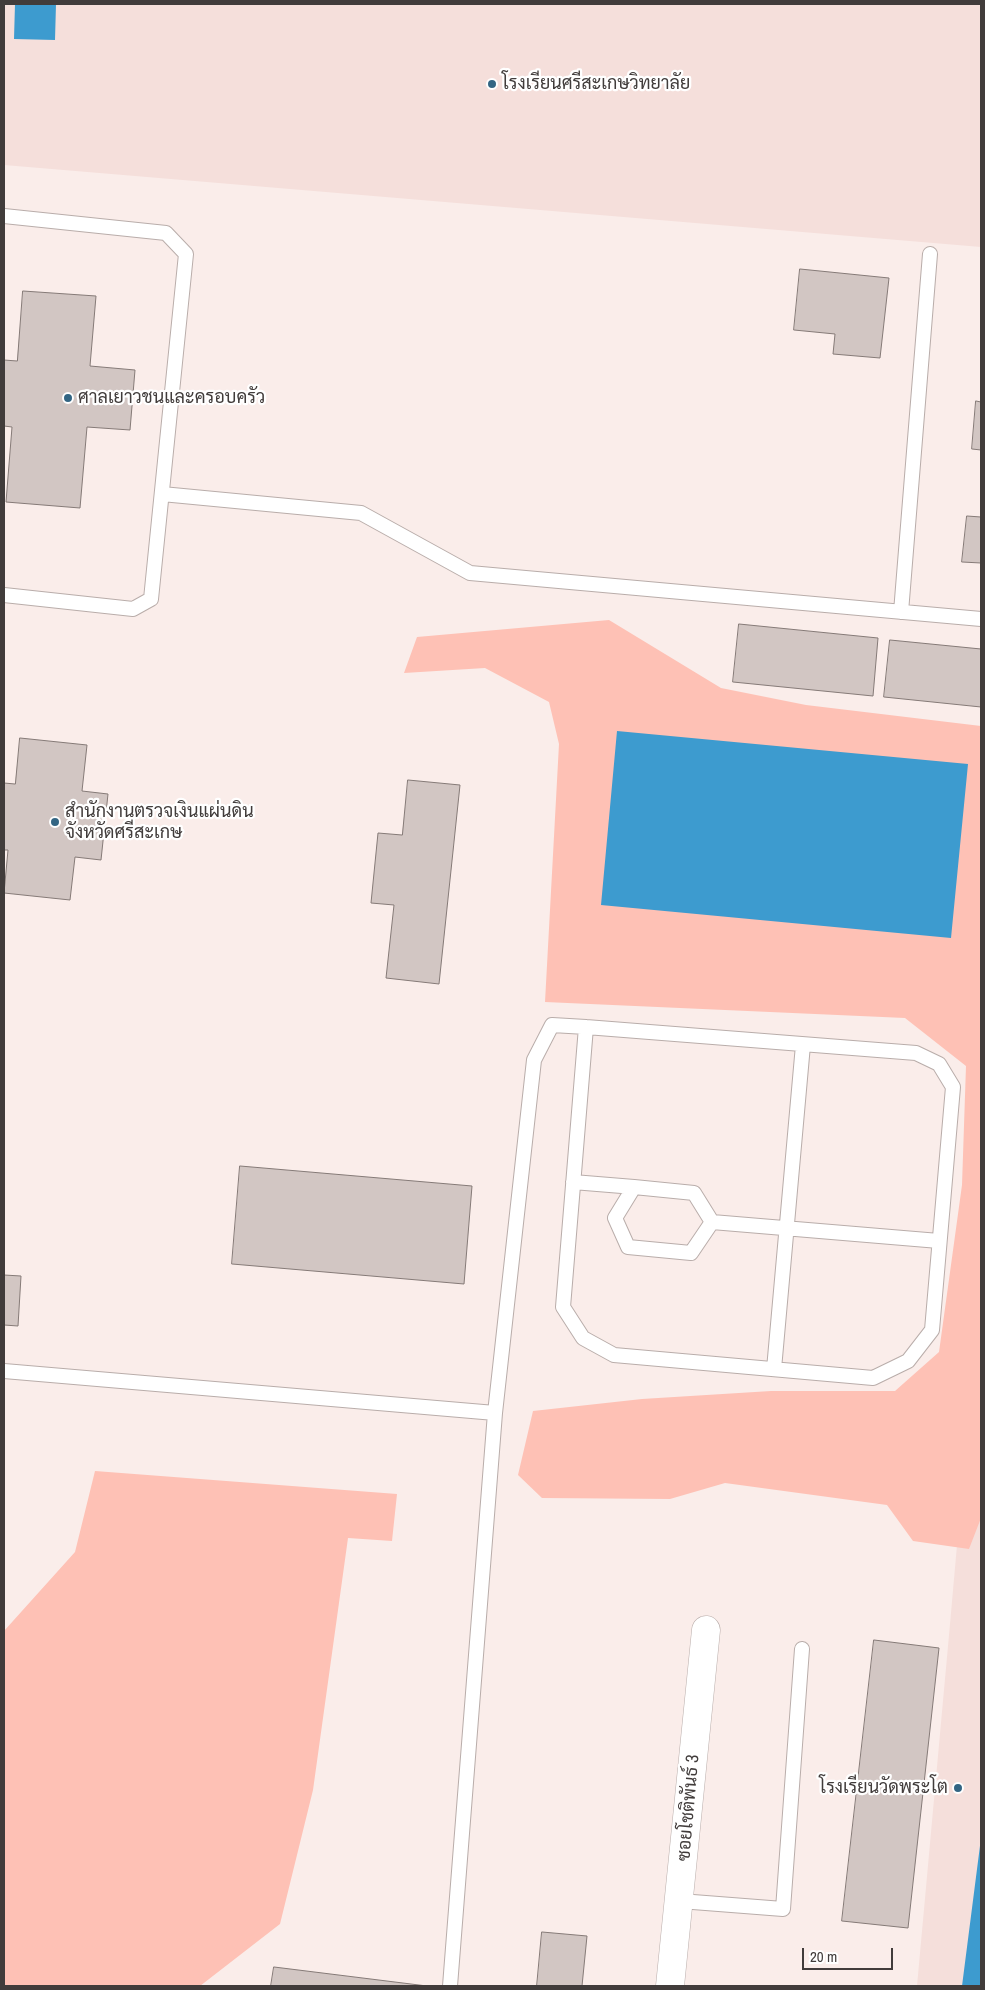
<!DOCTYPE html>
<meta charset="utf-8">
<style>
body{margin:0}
#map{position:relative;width:985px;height:1990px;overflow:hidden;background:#faedea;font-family:"Archivo Narrow",sans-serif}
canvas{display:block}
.frame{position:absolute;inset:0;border:5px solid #413c3b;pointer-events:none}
.scale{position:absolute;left:802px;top:1948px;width:91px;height:22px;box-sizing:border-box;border:2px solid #413c3b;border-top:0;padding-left:6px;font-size:15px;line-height:18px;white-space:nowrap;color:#413c3b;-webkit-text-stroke:4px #fff;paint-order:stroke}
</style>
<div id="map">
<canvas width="985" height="1990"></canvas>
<div class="frame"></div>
<div class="scale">20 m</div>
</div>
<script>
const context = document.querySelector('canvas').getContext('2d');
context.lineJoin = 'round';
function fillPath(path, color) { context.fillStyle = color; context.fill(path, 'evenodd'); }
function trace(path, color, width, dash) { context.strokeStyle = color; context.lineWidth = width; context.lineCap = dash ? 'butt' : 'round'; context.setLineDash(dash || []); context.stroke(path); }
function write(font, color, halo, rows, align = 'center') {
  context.font = font + ' "Archivo Narrow",Sarabun,sans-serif'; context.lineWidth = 4.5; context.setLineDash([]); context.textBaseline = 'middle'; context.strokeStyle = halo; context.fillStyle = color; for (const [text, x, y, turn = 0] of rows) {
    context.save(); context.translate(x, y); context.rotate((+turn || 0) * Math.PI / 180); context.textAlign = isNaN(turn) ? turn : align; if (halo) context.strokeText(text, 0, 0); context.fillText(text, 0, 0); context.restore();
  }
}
fillPath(new Path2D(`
 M4 4H981V247L4 165Z
 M981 1275V1986H917L950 1624Z`), '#f5dfdb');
fillPath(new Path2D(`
 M609 620 721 688 806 705 981 726V1518L969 1549 913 1541 887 1505 725 1483 670 1499 542 1498 518 1475 533 1411 642 1399 771 1391H895L939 1352 962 1185 966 1066 905 1018 545 1002 559 744 549 702 485 668 404 673 417 637Z
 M95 1471 397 1494 392 1541 348 1538 313 1790 280 1924 200 1986H4V1631L75 1552Z`), '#fec1b5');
fillPath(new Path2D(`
 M15 4H56L55 40 14 39Z
 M617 731 968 764 951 938 601 905Z
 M981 1838V1986H962Z`), '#3d9bcf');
const building = new Path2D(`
 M800 269 889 278 880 358 833 354 835 334 794 330Z
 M23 291 96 296 90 366 135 370 130 430 87 427 80 508 6 502 12 427 4 426V360L17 361Z
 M976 401 981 402V450L972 449Z
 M967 516 981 517V563L962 562Z
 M739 624 878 638 873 696 733 682Z
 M890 640 981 649V707L884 697Z
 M20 738 87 745 82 791 108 794 101 860 75 857 70 900 4 893 8 850H4V783L15 784Z
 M408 780 460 785 439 984 386 978 394 905 371 903 378 833 402 835Z
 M240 1166 472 1186 464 1284 232 1264Z
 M4 1275 21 1276 18 1326 4 1325Z
 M874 1640 939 1648 908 1928 842 1921Z
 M542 1932 587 1936 582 1986H537Z
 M274 1967 427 1986H271Z`);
fillPath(building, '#d2c6c3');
trace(building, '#857a77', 1);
const service = new Path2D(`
 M4 216 166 233 186 254 151 599 133 609 4 595
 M162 494 361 513 470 573 981 619
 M901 612 930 254
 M573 1182 634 1187
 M634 1187 694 1193 712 1222 691 1253 628 1247 615 1218Z
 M712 1222 939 1241
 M774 1369 803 1045
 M4 1371 495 1413 534 1060 552 1025 586 1027 916 1053 939 1064 953 1087 932 1330 908 1361 873 1378 614 1355 583 1338 563 1307 586 1027
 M680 1901 783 1909 802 1649
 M450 1986 495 1413`);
const minor = new Path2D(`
 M670 1986 706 1630`);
trace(service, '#b9adaa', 16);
trace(minor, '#b9adaa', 29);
trace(service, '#fff', 14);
trace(minor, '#fff', 28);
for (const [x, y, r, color] of [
 [492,84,5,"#336583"],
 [68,398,5,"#336583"],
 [55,822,5,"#336583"],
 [958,1788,5,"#336583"]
]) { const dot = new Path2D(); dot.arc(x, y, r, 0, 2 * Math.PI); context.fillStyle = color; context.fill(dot); trace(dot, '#fff', 2); }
write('18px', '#413c3b', '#fff', [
 ["โรงเรียนศรีสะเกษวิทยาลัย",502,84],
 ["ศาลเยาวชนและครอบครัว",78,398],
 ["สำนักงานตรวจเงินแผ่นดิน",65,812],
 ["จังหวัดศรีสะเกษ",65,833],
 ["โรงเรียนวัดพระโต",948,1788,"right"]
], 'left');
write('18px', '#413c3b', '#fff', [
 ["ซอยโชติพันธ์ 3",689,1808,-85]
]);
</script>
